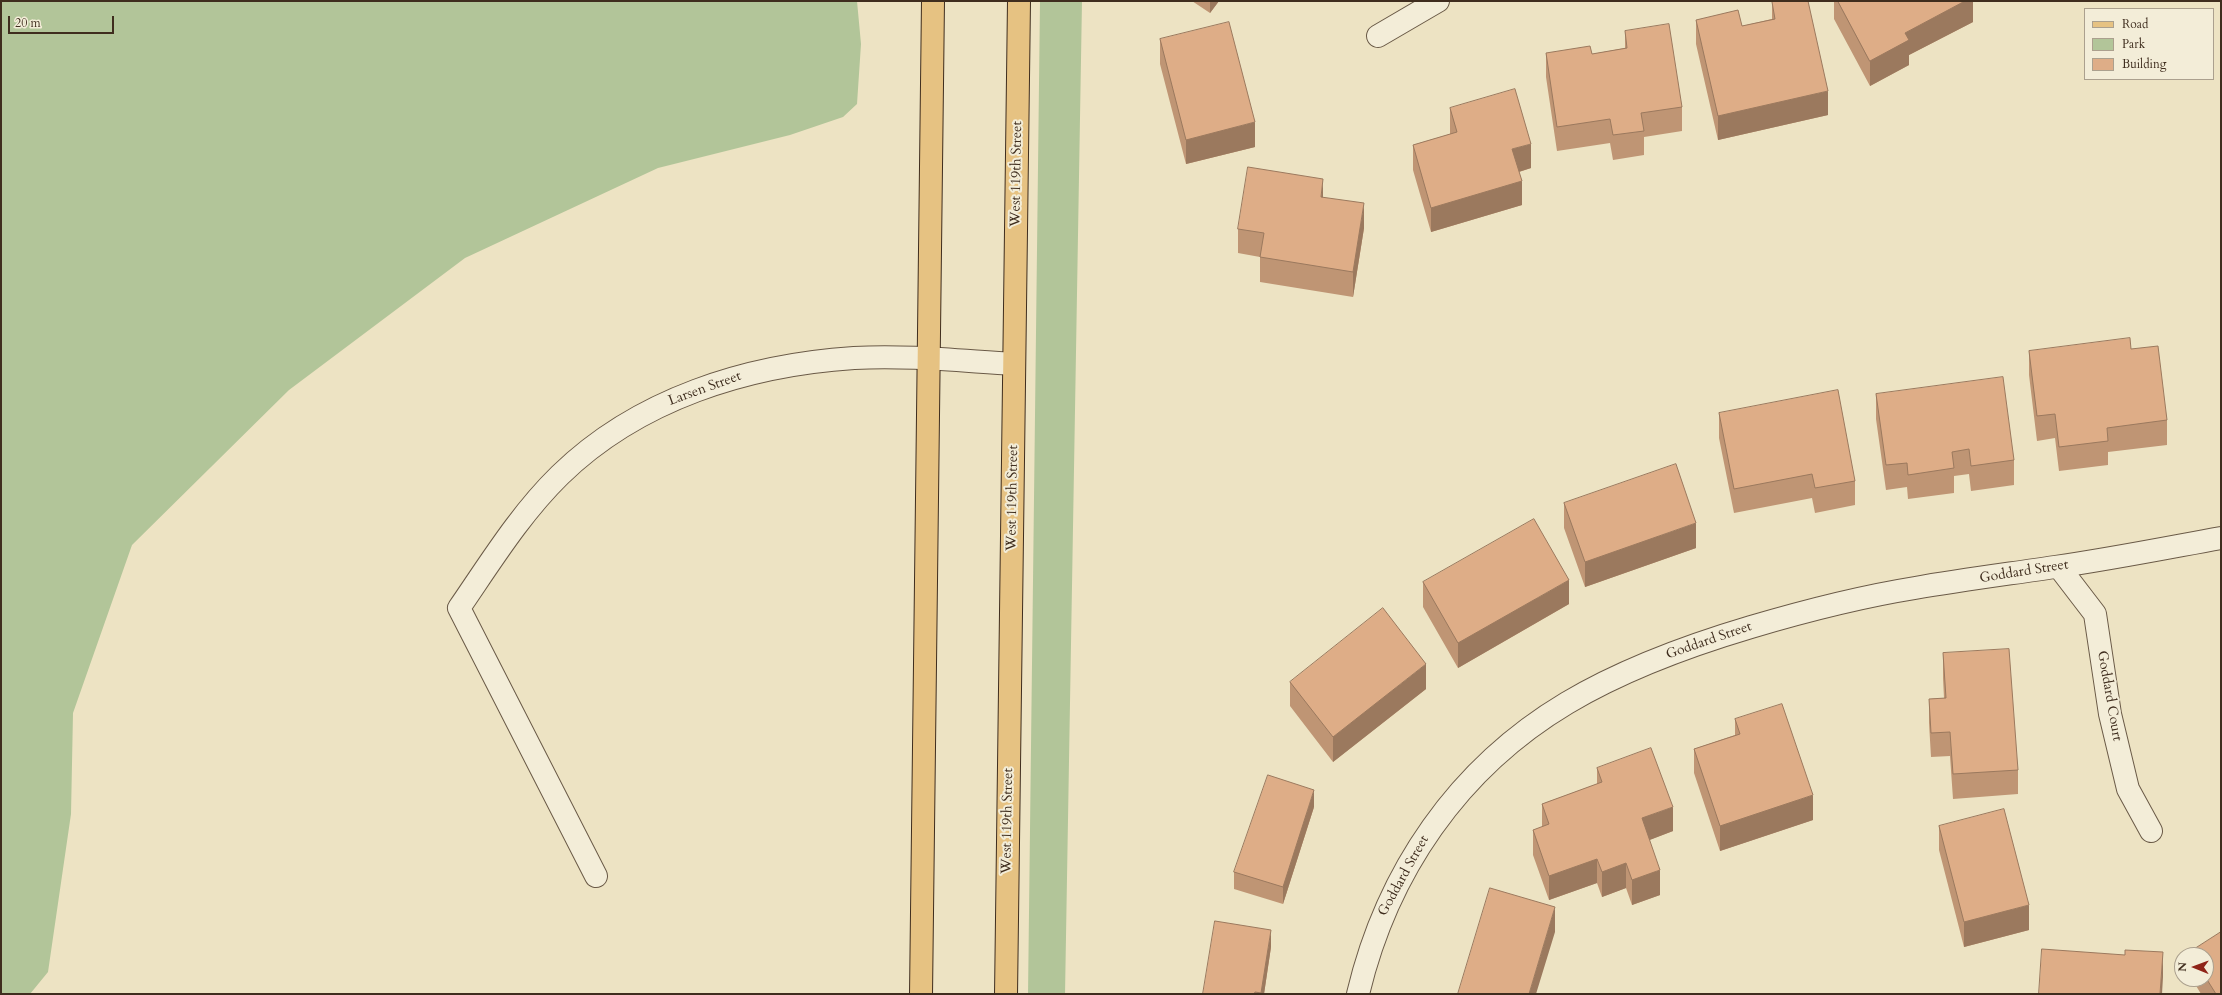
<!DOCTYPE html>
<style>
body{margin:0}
#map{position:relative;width:2222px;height:995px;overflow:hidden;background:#ede3c3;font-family:Cardo,serif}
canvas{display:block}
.frame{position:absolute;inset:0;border:2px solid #3f2d1e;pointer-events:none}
.legend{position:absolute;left:2084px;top:8px;width:130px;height:72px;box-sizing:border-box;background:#f3edd8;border:1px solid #aba08e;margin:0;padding:5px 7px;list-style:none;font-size:12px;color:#3f2d1e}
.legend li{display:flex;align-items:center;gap:8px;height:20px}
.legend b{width:20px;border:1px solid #aba08e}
.north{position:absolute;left:2174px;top:947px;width:40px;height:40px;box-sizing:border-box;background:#f3edd8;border:1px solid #aba08e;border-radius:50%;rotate:271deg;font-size:11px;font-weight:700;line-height:16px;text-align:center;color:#3f2d1e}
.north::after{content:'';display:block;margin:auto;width:14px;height:18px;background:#8f2418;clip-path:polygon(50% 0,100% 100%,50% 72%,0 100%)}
.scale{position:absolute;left:8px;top:16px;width:106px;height:18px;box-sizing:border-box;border:2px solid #3f2d1e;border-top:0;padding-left:5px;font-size:12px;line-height:14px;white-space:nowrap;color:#3f2d1e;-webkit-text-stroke:3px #f3edd8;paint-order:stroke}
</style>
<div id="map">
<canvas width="2222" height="995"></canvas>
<div class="frame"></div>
<ul class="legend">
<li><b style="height:5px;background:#e6c282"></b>Road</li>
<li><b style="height:11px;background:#b2c599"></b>Park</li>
<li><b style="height:11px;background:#dead87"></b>Building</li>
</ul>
<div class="north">N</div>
<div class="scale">20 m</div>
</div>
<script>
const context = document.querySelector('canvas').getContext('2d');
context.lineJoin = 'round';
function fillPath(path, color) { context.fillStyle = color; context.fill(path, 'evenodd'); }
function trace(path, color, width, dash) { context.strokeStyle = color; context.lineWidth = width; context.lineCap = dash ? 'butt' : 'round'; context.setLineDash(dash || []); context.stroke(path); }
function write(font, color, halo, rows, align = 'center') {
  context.font = font + ' Cardo,serif'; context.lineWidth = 4; context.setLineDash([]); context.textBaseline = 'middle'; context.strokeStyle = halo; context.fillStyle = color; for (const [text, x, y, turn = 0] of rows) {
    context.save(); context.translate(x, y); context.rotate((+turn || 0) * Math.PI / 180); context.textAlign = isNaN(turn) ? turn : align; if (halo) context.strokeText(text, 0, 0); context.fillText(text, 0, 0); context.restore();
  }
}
fillPath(new Path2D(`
 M1 1H857L861 44 857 104 843 117 790 135 658 168 465 258 289 390 132 545 73 713 71 814 48 972 30 994H1Z
 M1040 1H1082L1065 994H1028Z`), '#b2c599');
const street = new Path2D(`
 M1378 36 1438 1
 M2059 567 2095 614 2110 714 2128 789 2151 831
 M596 876 459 608C490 563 520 514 560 475 638 399 747 365 854 358 907 355 962 361 1014 364
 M1358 994C1387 872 1458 768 1567 703 1624 669 1687 646 1751 627 1805 611 1859 597 1915 588 1961 580 2008 574 2055 567 2111 559 2166 548 2221 538`);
const primary = new Path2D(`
 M921 994 933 1
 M1006 994 1019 1`);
trace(street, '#6a5a47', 24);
trace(primary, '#3f2d1e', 24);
trace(street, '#f3edd8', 22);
trace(primary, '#e6c282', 22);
fillPath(new Path2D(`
 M1192 1H1219L1210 13Z
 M1834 1H1973V22L1909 55V65L1870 86 1834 19Z
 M1772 2 1828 115 1718 140 1696 44V20L1742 26 1772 19Z
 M1625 31 1682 107V131L1644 137V155L1613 160 1610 143 1557 151 1546 77V53L1592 54 1625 48Z
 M1160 39 1255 147 1186 164 1160 64Z
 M1450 108 1531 168 1519 172 1522 205 1431 232 1413 170V145L1450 134Z
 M1323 197 1364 228 1353 297 1260 282V257L1238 253V229Z
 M2131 349 2167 420V445L2108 452V465L2059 471 2055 438 2037 441 2029 375V351Z
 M1876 394 2014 460V485L1971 491 1969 474 1954 476V493L1908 499 1907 487 1886 490 1876 419Z
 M1719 413 1855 481V505L1815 513 1812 498 1734 513 1719 438Z
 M1564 503 1696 548 1585 587 1564 528Z
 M1423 582 1569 604 1458 668 1423 607Z
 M1943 653 2018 770V794L1953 799 1950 756 1931 757 1929 723V699L1944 698 1943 678Z
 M1290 682 1426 689 1333 762 1290 706Z
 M1735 719 1813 820 1720 851 1694 773V749L1735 735Z
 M1597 768 1673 831 1649 840 1660 895 1632 905 1626 888 1602 897 1597 883 1549 900 1533 855V830L1542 827V804L1597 784Z
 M1314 807 1283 904 1234 889V872Z
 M1939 826 2029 930 1964 947 1939 850Z
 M2221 932V994H2201L2192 979H2206V955H2190V952Z
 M1271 947 1264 994H1203Z`), '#bf9574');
fillPath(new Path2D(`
 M1210 1H1219L1210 13Z
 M1965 1H1973V22L1909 55V65L1870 86V61L1905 33Z
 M1828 91V115L1718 140V116Z
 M1255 122V147L1186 164V140Z
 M1531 144V168L1512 174V149Z
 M1323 179V204L1321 197Z
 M1522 181V205L1431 232V208Z
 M1364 203V228L1353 297V272Z
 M1696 523V548L1585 587V562Z
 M1569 580V604L1458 668V643Z
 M1426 664V689L1333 762V737Z
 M1314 790V807L1283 904V887Z
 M1813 795V820L1720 851V826Z
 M1673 807V831L1642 843V818Z
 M1597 859V883L1549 900V876Z
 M1626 863V888L1602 897V872Z
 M1660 870V895L1632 905V880Z
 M2029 905V930L1964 947V922Z
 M1555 907V932L1536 994H1529Z
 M1271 930V947L1264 994H1261Z
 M2163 952V977L2162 994H2160Z`), '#9b795e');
const building = new Path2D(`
 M1778 1H1808L1828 91 1718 116 1696 20 1738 10 1742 26 1775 19 1772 2Z
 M1838 1H1965L1905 33 1909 40 1870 61Z
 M1229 22 1255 122 1186 140 1160 39Z
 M1669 24 1682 107 1641 113 1644 131 1613 135 1610 119 1557 127 1546 53 1590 46 1592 54 1627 48 1625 31Z
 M1515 89 1531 144 1512 149 1522 181 1431 208 1413 145 1457 132 1450 108Z
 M1248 167 1323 179 1321 197 1364 203 1353 272 1260 257 1264 233 1238 229Z
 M2130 338 2131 349 2158 346 2167 420 2107 428 2108 441 2059 447 2055 414 2037 416 2029 351Z
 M2003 377 2014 460 1971 466 1969 449 1952 452 1954 468 1908 475 1907 463 1886 465 1876 394Z
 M1838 390 1855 481 1815 488 1812 474 1734 489 1719 413Z
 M1676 464 1696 523 1585 562 1564 503Z
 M1534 519 1569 580 1458 643 1423 582Z
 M1383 608 1426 664 1333 737 1290 682Z
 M2009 649 2018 770 1953 774 1950 732 1931 733 1929 699 1946 698 1943 653Z
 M1782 704 1813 795 1720 826 1694 749 1740 734 1735 719Z
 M1651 748 1673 807 1642 818 1660 870 1632 880 1626 863 1602 872 1597 859 1549 876 1533 830 1549 824 1542 804 1602 782 1597 768Z
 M1268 775 1314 790 1283 887 1234 872Z
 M2004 809 2029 905 1964 922 1939 826Z
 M1490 888 1555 907 1529 994H1458Z
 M1215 921 1271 930 1261 993 1255 992 1254 994H1203Z
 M2221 932V994H2216L2206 978V955H2192L2190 952Z
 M2042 949 2125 955V950L2163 952 2160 994H2039Z`);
fillPath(building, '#dead87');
trace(building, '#9b795e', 1);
write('14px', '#3f2d1e', '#f3edd8', [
 ["West 119th Street",1017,174,-89],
 ["Larsen Street",705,389,-20],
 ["West 119th Street",1013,498,-89],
 ["Goddard Street",2024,572,-9],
 ["Goddard Street",1709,641,-19],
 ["Goddard Court",2109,696,80],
 ["West 119th Street",1008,821,-89],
 ["Goddard Street",1404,876,-61]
]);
</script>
